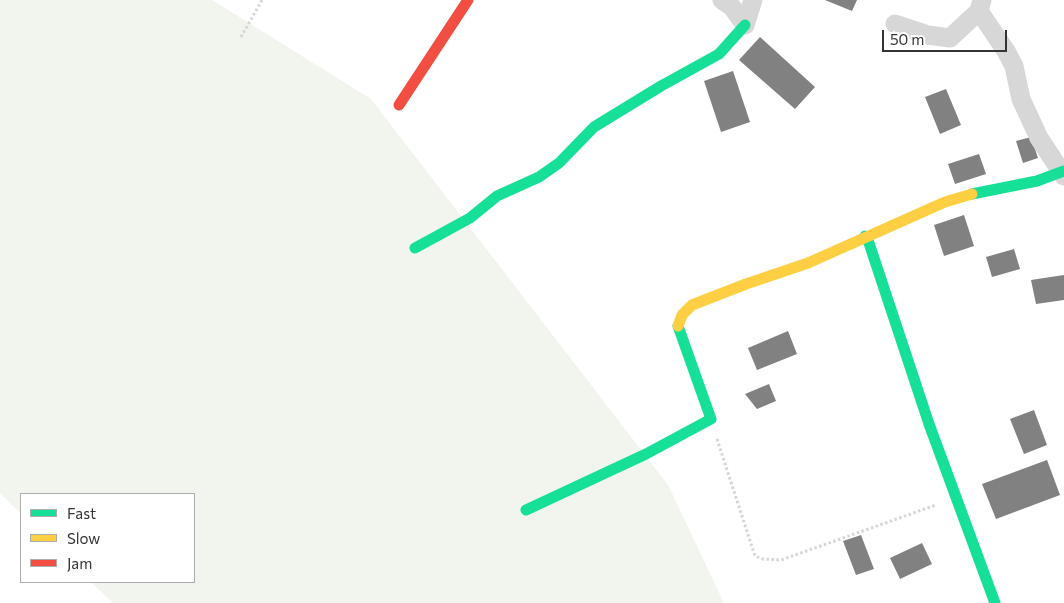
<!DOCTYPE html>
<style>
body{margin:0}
#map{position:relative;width:1064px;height:603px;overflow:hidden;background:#fff;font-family:Commissioner,sans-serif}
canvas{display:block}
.legend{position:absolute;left:20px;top:493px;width:175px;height:90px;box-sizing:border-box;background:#fff;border:1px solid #adadad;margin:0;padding:6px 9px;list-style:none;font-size:15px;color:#333}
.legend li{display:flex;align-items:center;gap:10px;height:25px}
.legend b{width:25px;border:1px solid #adadad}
.scale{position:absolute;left:882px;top:30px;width:125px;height:22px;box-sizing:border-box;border:2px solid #333;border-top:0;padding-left:6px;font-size:15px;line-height:18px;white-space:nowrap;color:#333;-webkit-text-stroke:4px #fff;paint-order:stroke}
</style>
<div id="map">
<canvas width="1064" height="603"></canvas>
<ul class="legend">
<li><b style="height:6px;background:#16e098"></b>Fast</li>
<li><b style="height:6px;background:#ffcf43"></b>Slow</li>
<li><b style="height:6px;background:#f24e42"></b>Jam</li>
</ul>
<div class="scale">50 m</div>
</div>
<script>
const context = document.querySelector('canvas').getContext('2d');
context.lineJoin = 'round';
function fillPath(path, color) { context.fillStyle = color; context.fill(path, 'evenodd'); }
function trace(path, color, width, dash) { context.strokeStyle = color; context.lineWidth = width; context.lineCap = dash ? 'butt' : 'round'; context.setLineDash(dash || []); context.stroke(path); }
fillPath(new Path2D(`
 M0 0H212L371 99 668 485 724 603H113L91 582H194V494H21V514L0 493Z`), '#f1f5ed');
fillPath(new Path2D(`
 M825 0H857L852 11Z
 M760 37 815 87 795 109 739 60Z
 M733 71 750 122 721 132 704 81Z
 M946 89 961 125 940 134 925 97Z
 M1031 137 1038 158 1023 163 1016 141Z
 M979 154 986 174 955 184 948 164Z
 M964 215 974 246 944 256 934 225Z
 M1014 249 1020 269 992 277 986 257Z
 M1064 275V300L1036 304 1031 280Z
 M788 331 797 354 757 370 748 348Z
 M769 384 776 401 757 409 745 394Z
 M1034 410 1047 445 1024 454 1010 419Z
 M1047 460 1060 495 996 519 982 484Z
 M861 535 874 569 856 575 843 541Z
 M922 543 932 564 900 579 890 558Z`), '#818181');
trace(new Path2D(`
 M241 37 262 0
 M717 439 755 556 763 559 781 560 936 505`), '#d6d6d6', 3, [2.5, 2.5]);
trace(new Path2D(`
 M722 0 732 7 745 25 753 0
 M979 11 1006 51 1014 66 1021 99 1039 138 1064 176
 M895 24 928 35 950 38 979 11 982 0`), '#d7d7d7', 19);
trace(new Path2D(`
 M972 194 1037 181 1064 171
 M865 236 869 243 929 424 995 603
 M415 248 470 218 497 196 539 177 559 163 594 127 661 86 719 54 745 25
 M526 510 646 454 711 419 678 326`), '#16e098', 11);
trace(new Path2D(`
 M678 326 682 315 692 305 746 284 808 263 945 202 972 194`), '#ffcf43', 11);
trace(new Path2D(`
 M399 105 468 0`), '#f24e42', 11);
</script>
